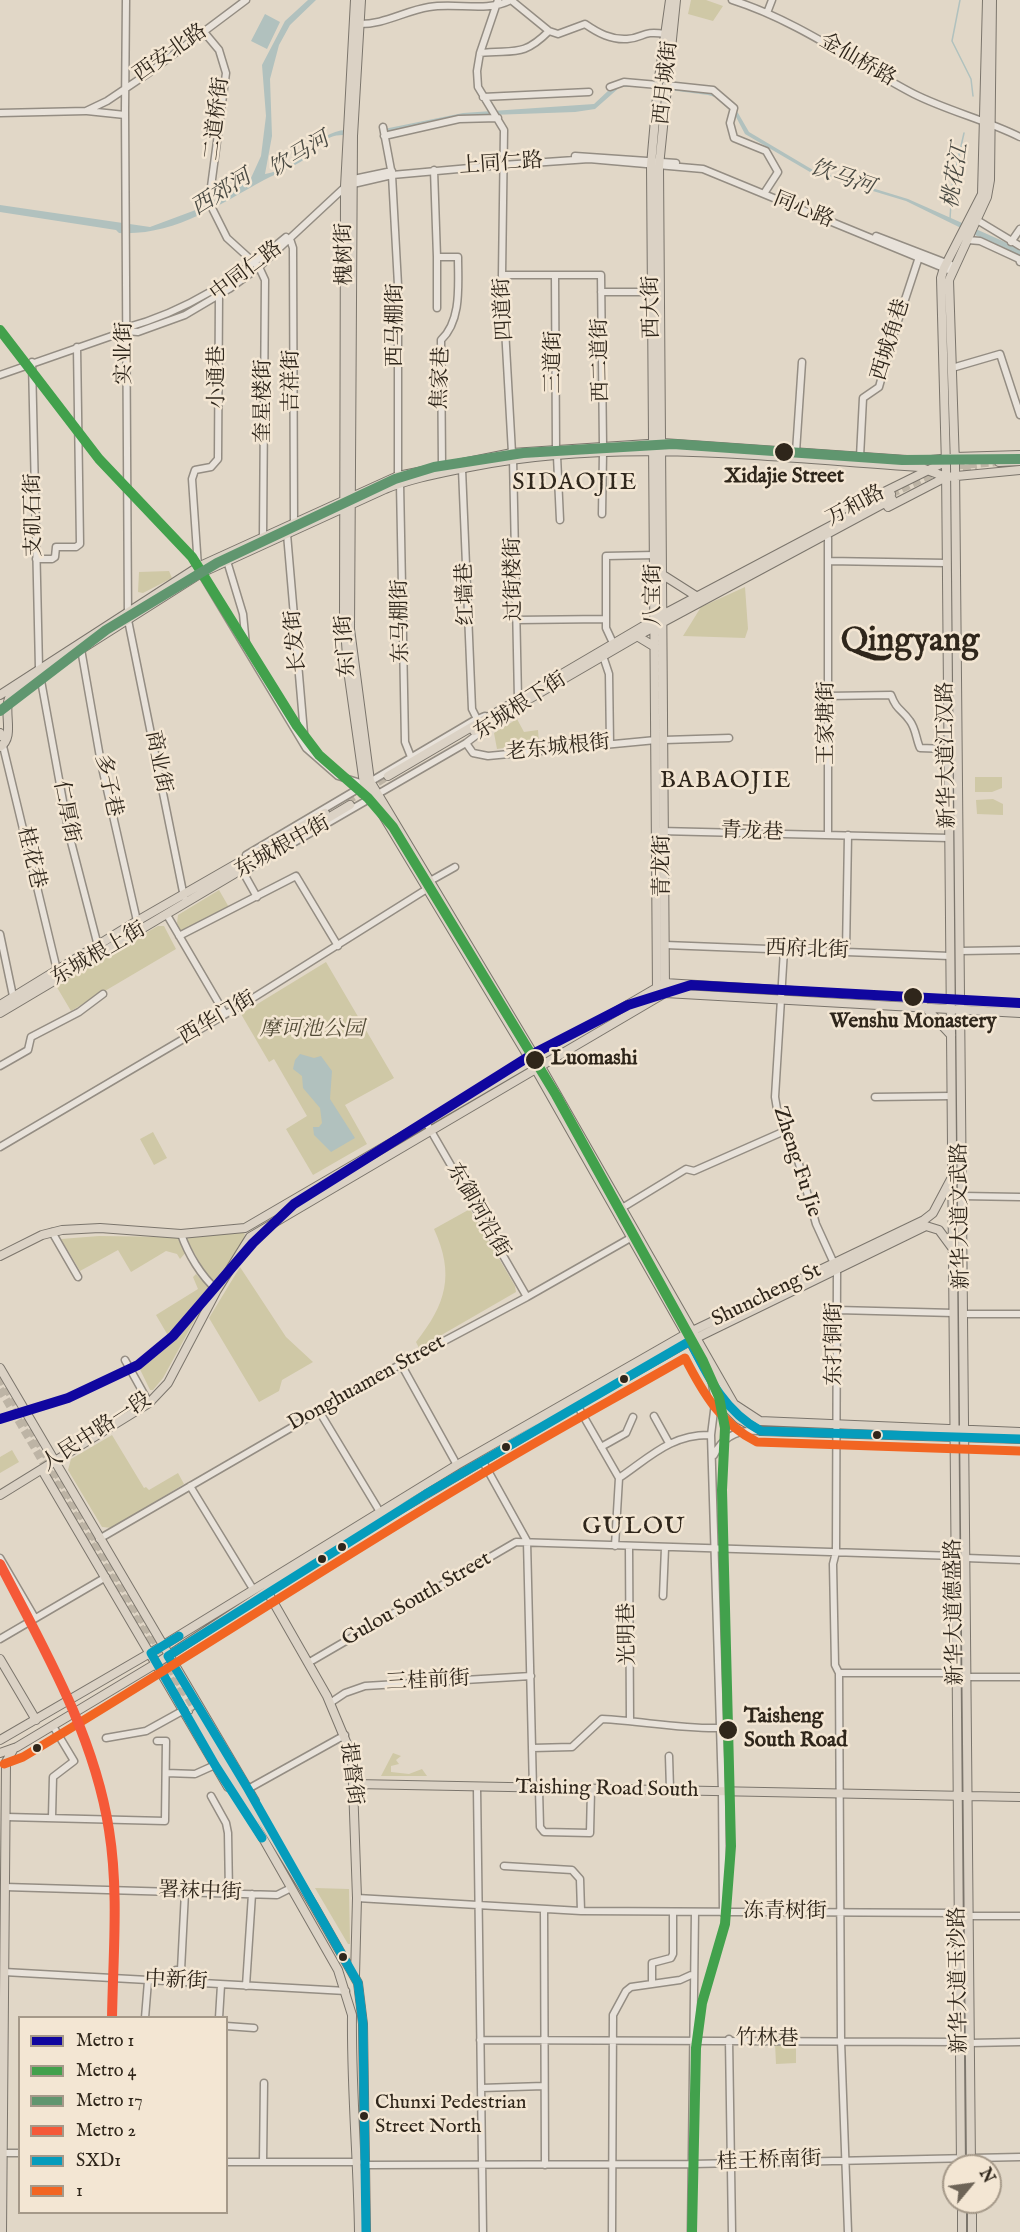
<!DOCTYPE html>
<meta charset="utf-8">
<style>
body{margin:0}
#map{position:relative;width:1020px;height:2232px;overflow:hidden;background:#e1d7c7;font-family:"IM FELL English",serif}
canvas{display:block}
.legend{position:absolute;left:18px;top:2016px;width:210px;height:198px;box-sizing:border-box;background:#f3e6d3;border:2px solid #a59989;margin:0;padding:8px 10px;list-style:none;font-size:18px;color:#2f261b}
.legend li{display:flex;align-items:center;gap:12px;height:30px}
.legend b{width:30px;border:2px solid #a59989}
.north{position:absolute;left:942px;top:2154px;width:60px;height:60px;box-sizing:border-box;background:#f3e6d3;border:2px solid #a59989;border-radius:50%;rotate:61deg;font-size:16px;font-weight:700;line-height:24px;text-align:center;color:#2f261b}
.north::after{content:'';display:block;margin:auto;width:21px;height:27px;background:#6d6457;clip-path:polygon(50% 0,100% 100%,50% 72%,0 100%)}
</style>
<div id="map">
<canvas width="1020" height="2232"></canvas>
<ul class="legend">
<li><b style="height:8px;background:#10069f"></b>Metro 1</li>
<li><b style="height:8px;background:#42a14c"></b>Metro 4</li>
<li><b style="height:8px;background:#60966f"></b>Metro 17</li>
<li><b style="height:8px;background:#f55938"></b>Metro 2</li>
<li><b style="height:8px;background:#059cbc"></b>SXD1</li>
<li><b style="height:8px;background:#f26522"></b>1</li>
</ul>
<div class="north">N</div>
</div>
<script>
const context = document.querySelector('canvas').getContext('2d');
context.lineJoin = 'round';
function fillPath(path, color) { context.fillStyle = color; context.fill(path, 'evenodd'); }
function trace(path, color, width, dash) { context.strokeStyle = color; context.lineWidth = width; context.lineCap = dash ? 'butt' : 'round'; context.setLineDash(dash || []); context.stroke(path); }
function write(font, color, halo, rows, align = 'center') {
  context.font = font + ' "IM FELL English","Noto Serif SC",serif'; context.lineWidth = 5; context.setLineDash([]); context.textBaseline = 'middle'; context.strokeStyle = halo; context.fillStyle = color; for (const [text, x, y, turn = 0] of rows) {
    context.save(); context.translate(x, y); context.rotate((+turn || 0) * Math.PI / 180); context.textAlign = isNaN(turn) ? turn : align; if (halo) context.strokeText(text, 0, 0); context.fillText(text, 0, 0); context.restore();
  }
}
fillPath(new Path2D(`
 M691 0H706L723 6 713 21 688 14Z
 M169 571 172 578 143 593 138 592 139 572Z
 M745 587 748 629 745 638 683 636 701 607Z
 M517 719 524 732 538 730 539 743 497 749 494 733Z
 M975 777H1002V788L992 792H975Z
 M993 799 1003 804V815L977 814 976 800Z
 M219 890 230 909 182 933 177 923 178 915Z
 M158 926H164L176 949 71 1011 55 984Z
 M326 962 394 1078 345 1105 367 1144 313 1175 286 1129 307 1116 274 1059 269 1062 241 1014Z
 M153 1132 167 1158 154 1165 140 1139Z
 M470 1209 515 1286 516 1292 419 1348 416 1342C446 1304 455 1275 434 1229Z
 M242 1232 245 1234 244 1238 216 1281 209 1279 187 1240 189 1236Z
 M99 1236 179 1237 187 1251 180 1259 177 1254 166 1251 131 1272 118 1250 80 1271 61 1239Z
 M240 1267 286 1337 313 1362 282 1380 279 1391 259 1402 209 1318Z
 M196 1274 211 1290 163 1378 153 1390H150L136 1361 170 1339 156 1315 198 1289 193 1277Z
 M112 1435 144 1488 146 1487 149 1490 178 1473 184 1484 112 1528 102 1527 68 1470 71 1459Z
 M12 1450 19 1462 0 1473V1457Z
 M393 1753 401 1756 396 1760 399 1764 391 1766V1772L409 1774 422 1769 427 1776H381Z
 M315 1888 349 1889 350 1944H348Z
 M796 2042V2063L776 2064 775 2043Z`), '#cfc8a6');
fillPath(new Path2D(`
 M308 0H316L290 25 279 45 270 79 272 136 265 174C298 169 316 131 346 130V135C322 134 322 147 305 159 293 167 277 173 264 180 218 205 174 236 119 233L116 230 0 212V205L150 227 201 208 240 186 251 178 261 156 266 116 262 65 285 21Z
 M265 14 280 22 267 49 251 41Z
 M622 83 714 93 738 113 749 132 813 170 908 199 1014 246 1020 249V257L906 201 810 172 745 134 735 115 715 97 708 95 646 87H620L595 109 575 112 463 116 384 133V129L463 113 594 104 609 90Z
 M300 1054 314 1058 321 1056 332 1071 330 1099 355 1138 331 1152 314 1135 313 1127H319L322 1123 320 1108 303 1088 302 1076 293 1069 295 1060Z`), '#b1c1be');
trace(new Path2D(`
 M960 0 952 41 971 79 973 96
 M950 219 952 186 964 133`), '#b1c1be', 1.5);
trace(new Path2D(`
 M951 471 977 467
 M891 494 949 466 999 462
 M347 801 388 776
 M0 1377 197 1713
 M0 1389 182 1698`), '#bdb4a5', 8, [8, 4]);
const minor = new Path2D(`
 M126 0 125 110 128 620 184 897
 M498 0 480 53 477 71 478 87 504 130 502 275 512 453
 M732 0C798 21 853 62 914 94 948 111 986 120 1020 137
 M767 13 772 0
 M357 24C384 25 404 11 429 7 457 2 485 13 511 0L549 31
 M204 32 219 50 226 73 209 202 227 238 259 267 265 280 263 537
 M480 53C514 49 522 58 549 31L558 34 585 24C598 33 611 40 627 39 644 38 642 30 665 34
 M666 85 713 90 734 108 730 123 734 138 766 151 778 172 765 192
 M610 87 624 82 658 85
 M483 97 589 92
 M87 111 125 115
 M0 113 86 111 107 101 150 72 246 0
 M383 127 392 175 398 285V476
 M384 136 459 119 498 118
 M575 156 676 163
 M434 170 437 257H458C458 285 462 320 441 340L442 466
 M349 180 392 171
 M977 220 1020 246
 M876 236 954 266
 M290 239 293 248 294 523
 M968 240 980 241 1019 259 1020 262
 M1011 242 1020 229
 M502 275H601L603 446
 M555 275 556 449
 M601 292H652
 M437 308V257
 M125 328C188 311 237 278 286 237
 M32 362 39 668
 M952 368 1000 354 1020 415
 M0 375 126 331 138 332 185 315 229 289 259 267 345 187 353 184 392 175 503 165 589 159 703 169 951 271
 M796 452 802 362
 M557 456 560 520
 M860 457 863 398 879 387 894 333 920 254
 M513 458 518 699
 M462 469 472 709 477 719
 M400 483 405 742 411 757
 M602 514 603 453
 M287 534 305 745
 M36 559H52L55 557 56 547H76L80 544 77 347
 M227 561 243 614 246 645
 M828 561 946 563
 M198 567 192 479 195 470 211 467 218 459 219 295
 M201 573 306 748 338 776 364 784
 M516 620 606 619
 M613 643 606 628V556L655 555
 M81 649 101 763 137 921
 M603 656 609 674 610 744
 M40 675 69 834 98 946
 M828 696 891 695C897 711 901 708 910 721 916 729 916 739 920 748L948 749
 M664 740 729 738
 M466 743 473 753 488 756 656 740
 M3 746 57 970
 M660 831 949 838
 M828 835V538
 M246 855 473 721 485 716
 M243 872 466 743 491 724
 M243 872 257 897
 M430 881 455 867
 M167 915 225 1014
 M0 934 13 996
 M179 936 296 876 338 946
 M665 945 950 956
 M784 950 775 1097 777 1109 797 1157 816 1224 837 1270 836 1552 833 1564 835 1665 839 1673 841 2041 848 2232
 M960 951 1020 950
 M846 952 848 835
 M0 1066 28 1050 31 1037 79 1012 103 994
 M875 1097 952 1096
 M427 1124 527 1297
 M0 1147 253 998 430 887
 M962 1196 1020 1197
 M622 1208 686 1169 694 1171 787 1130
 M52 1232 78 1277
 M181 1234C188 1254 201 1276 217 1290
 M837 1310 954 1313
 M963 1314H1020
 M125 1360 149 1403
 M401 1364 457 1465
 M712 1383 715 1403 711 1435 722 1791 723 1913
 M577 1405 619 1478
 M319 1411 380 1512
 M654 1416 669 1443
 M601 1447 626 1433 633 1417
 M714 1455C723 1436 739 1429 759 1431
 M482 1460 527 1541 533 1789
 M190 1486 253 1589
 M99 1539 401 1364 527 1297 634 1236
 M615 1546 619 1478C650 1457 671 1434 711 1435
 M629 1546 630 1721
 M0 1558 35 1618
 M966 1558 1020 1560
 M663 1596 665 1548
 M0 1639 106 1577
 M308 1663 516 1542 956 1556
 M839 1673H957
 M967 1677H1020
 M330 1703 345 1693 365 1686 531 1676
 M106 1738 146 1731 184 1710
 M532 1748 572 1747 602 1719C642 1721 680 1729 720 1728
 M669 1756 670 1789
 M166 1773 195 1774 215 1765
 M477 1788 483 2232
 M248 1789 345 1735
 M539 1789 540 1827 544 1832 590 1833 591 1790
 M211 1796 226 1823 228 1833 229 1894
 M6 1817 165 1821 166 1741H157
 M52 1817 53 1777 74 1761 53 1726
 M504 1866 572 1870 580 1879 581 1911
 M5 1887 277 1895 291 1888
 M357 1898 581 1911 959 1913
 M544 1909 545 2165
 M969 1916H1020
 M4 1972 346 1991
 M176 1982V1970H181L185 1892
 M652 1984V1963L671 1958 673 1954V1912
 M246 1986 252 1894
 M145 2018 148 1981
 M219 2018 221 1985
 M226 2026 254 2028
 M729 2039 732 2232
 M480 2040 960 2042
 M970 2043 1020 2042
 M481 2088 544 2086
 M1 2153H20
 M226 2162H358
 M263 2162 264 2083
 M365 2165 692 2164 1020 2157
 M612 2232 613 2015 626 1991 631 1987 680 1980 691 1975
 M691 2232 695 1912`);
const major = new Path2D(`
 M355 0 345 187 344 615 348 670 364 784 535 1068 728 1408 739 1419 761 1431 1020 1439
 M361 0 353 136 350 629 370 781 540 1065 734 1404 760 1421 1020 1432
 M999 462 1020 461
 M882 493 955 457 1020 455
 M888 507 946 477 1020 470
 M663 575 696 596
 M637 636 655 647
 M0 695 198 567 398 476 512 453 663 443 921 461 951 458
 M474 731 641 634 892 499
 M0 733V736
 M0 747C17 736 0 708 12 693L201 573 385 489C412 478 441 473 469 467 618 437 769 457 919 467L946 477
 M388 776 664 614 891 494
 M665 988 659 166 676 0
 M657 992 651 165 658 85 670 0
 M0 1005 137 921 325 813
 M925 1007 951 1035
 M0 1013 350 805
 M0 1256 42 1235 62 1230 100 1228 181 1234 245 1228 665 983 1020 1005
 M0 1368 255 1801
 M42 1470 228 1787
 M0 1495 149 1403 168 1383 217 1290 250 1237 665 993 1020 1013
 M267 1591 327 1696 352 1756 357 1898 355 1976
 M0 1659 36 1720
 M197 1713 314 1906 358 1983 363 2024 366 2232
 M194 1717 338 1970 352 2015C351 2088 358 2159 359 2232
 M0 1740 162 1646 457 1465 686 1334 924 1220 933 1213 951 1179
 M0 1753 17 1747 157 1663 267 1591 389 1516 577 1405 690 1341 926 1226 939 1230 953 1249
 M355 1784 1020 1797
 M961 2166 946 466 941 278 944 268 982 194 987 0
 M971 2166 955 465 949 280 987 197 990 180 992 0
 M962 2202V2232
 M972 2202V2232
 M2 2232 6 1762 13 1750`);
trace(minor, '#948d83', 9);
trace(major, '#7b756c', 10);
trace(minor, '#e8e2da', 6);
trace(major, '#dbd2c5', 8);
trace(new Path2D(`
 M179 1636 151 1653 215 1765 262 1838
 M366 2232 363 2024 358 1983 248 1789 168 1656 426 1494 690 1341C708 1377 724 1411 761 1431L1020 1439`), '#059cbc', 9);
trace(new Path2D(`
 M4 1764 23 1757C170 1669 313 1575 460 1487 534 1442 610 1401 685 1358 703 1393 721 1424 757 1442L1020 1451`), '#f26522', 9);
trace(new Path2D(`
 M0 1419 68 1398 138 1365 173 1336 253 1243 294 1204 533 1054 628 1005 691 985 1020 1003`), '#10069f', 10);
trace(new Path2D(`
 M0 330 99 459 192 557 297 726 319 755 368 798 393 827 556 1095 703 1361 719 1397 725 1428 722 1490 731 1846 725 1924 702 2003 696 2048 692 2232`), '#42a14c', 10);
trace(new Path2D(`
 M0 711 106 630 217 563 395 479 434 467 523 453 673 444 902 460 1020 459`), '#60966f', 10);
trace(new Path2D(`
 M0 1564C44 1649 94 1734 109 1830 119 1892 113 1955 112 2018`), '#f55938', 10);
for (const [x, y, r, color] of [
 [784,452,10,"#2f261b"],
 [913,997,10,"#2f261b"],
 [535,1060,10,"#2f261b"],
 [624,1379,5,"#2f261b"],
 [877,1435,5,"#2f261b"],
 [506,1447,5,"#2f261b"],
 [342,1547,5,"#2f261b"],
 [322,1559,5,"#2f261b"],
 [728,1730,10,"#2f261b"],
 [37,1748,5,"#2f261b"],
 [343,1957,5,"#2f261b"],
 [364,2116,5,"#2f261b"]
]) { const dot = new Path2D(); dot.arc(x, y, r, 0, 2 * Math.PI); context.fillStyle = color; context.fill(dot); trace(dot, '#f3e6d3', 2); }
write('20px', '#2f261b', '#f3e6d3', [
 ["Chunxi Pedestrian",375,2104],
 ["Street North",375,2128]
], 'left');
write('21px', '#2f261b', '#f3e6d3', [
 ["西安北路",171,54,-35],
 ["金仙桥路",857,61,30],
 ["西月城街",667,83,-84],
 ["二道桥街",218,119,-83],
 ["上同仁路",501,165,-4],
 ["同心路",803,211,22],
 ["槐树街",346,254,-91],
 ["中同仁路",247,272,-37],
 ["西大街",653,307,-91],
 ["四道街",505,309,-93],
 ["西马棚街",397,325,-90],
 ["西城角巷",892,340,-73],
 ["实业街",126,353,-90],
 ["西二道街",602,360,-91],
 ["三道街",555,362,-90],
 ["小通巷",219,377,-90],
 ["焦家巷",442,378,-88],
 ["吉祥街",293,381,-90],
 ["奎星楼街",265,401,-90],
 ["万和路",856,507,-28],
 ["支矶石街",35,515,-91],
 ["过街楼街",515,579,-91],
 ["红墙巷",467,594,-92],
 ["八宝街",655,595,-90],
 ["东马棚街",402,621,-91],
 ["长发街",297,641,-95],
 ["东门街",347,646,-94],
 ["东城根下街",521,707,-33],
 ["王家塘街",828,723,-90],
 ["老东城根街",558,749,-6],
 ["新华大道江汉路",948,755,-91],
 ["商业街",157,762,79],
 ["多子巷",107,786,78],
 ["仁厚街",65,812,79],
 ["青龙巷",752,833,2],
 ["东城根中街",283,848,-29],
 ["桂花巷",30,858,77],
 ["青龙街",664,866,-90],
 ["西府北街",807,951,2],
 ["东城根上街",99,955,-30],
 ["西华门街",218,1019,-30],
 ["Zheng Fu Jie",796,1162,72],
 ["东御河沿街",477,1211,60],
 ["新华大道文武路",962,1216,-91],
 ["Shuncheng St",767,1296,-26],
 ["东打铜街",836,1344,-90],
 ["Donghuamen Street",367,1384,-29],
 ["人民中路一段",97,1433,-33],
 ["Gulou South Street",417,1600,-30],
 ["新华大道德盛路",956,1612,-91],
 ["光明巷",629,1634,-91],
 ["三桂前街",428,1682,-3],
 ["提督街",350,1774,83],
 ["Taishing Road South",607,1790,1],
 ["署袜中街",200,1893,2],
 ["冻青树街",785,1913],
 ["新华大道玉沙路",960,1980,-91],
 ["中新街",176,1982,3],
 ["竹林巷",767,2040,1],
 ["桂王桥南街",769,2162,-2]
]);
write('bold 21px', '#2f261b', '#f3e6d3', [
 ["Xidajie Street",784,478],
 ["Wenshu Monastery",913,1023],
 ["Luomashi",551,1060,"left"],
 ["Taisheng",744,1718,"left"],
 ["South Road",744,1742,"left"]
]);
write('italic 21px', '#534c37', '#f3e6d3', [
 ["摩诃池公园",312,1031]
]);
write('italic 22px', '#4a4a43', '#f3e6d3', [
 ["饮马河",300,156,-31],
 ["桃花江",957,176,-81],
 ["饮马河",842,179,19],
 ["西郊河",222,194,-32]
]);
context.letterSpacing = '1.5px';
write('24px', '#2f261b', '#f3e6d3', [
 ["SIDAOJIE",575,484],
 ["BABAOJIE",726,782],
 ["GULOU",634,1528]
]);
context.letterSpacing = '0px';
write('bold 33px', '#2f261b', '#f3e6d3', [
 ["Qingyang",910,643]
]);
</script>
